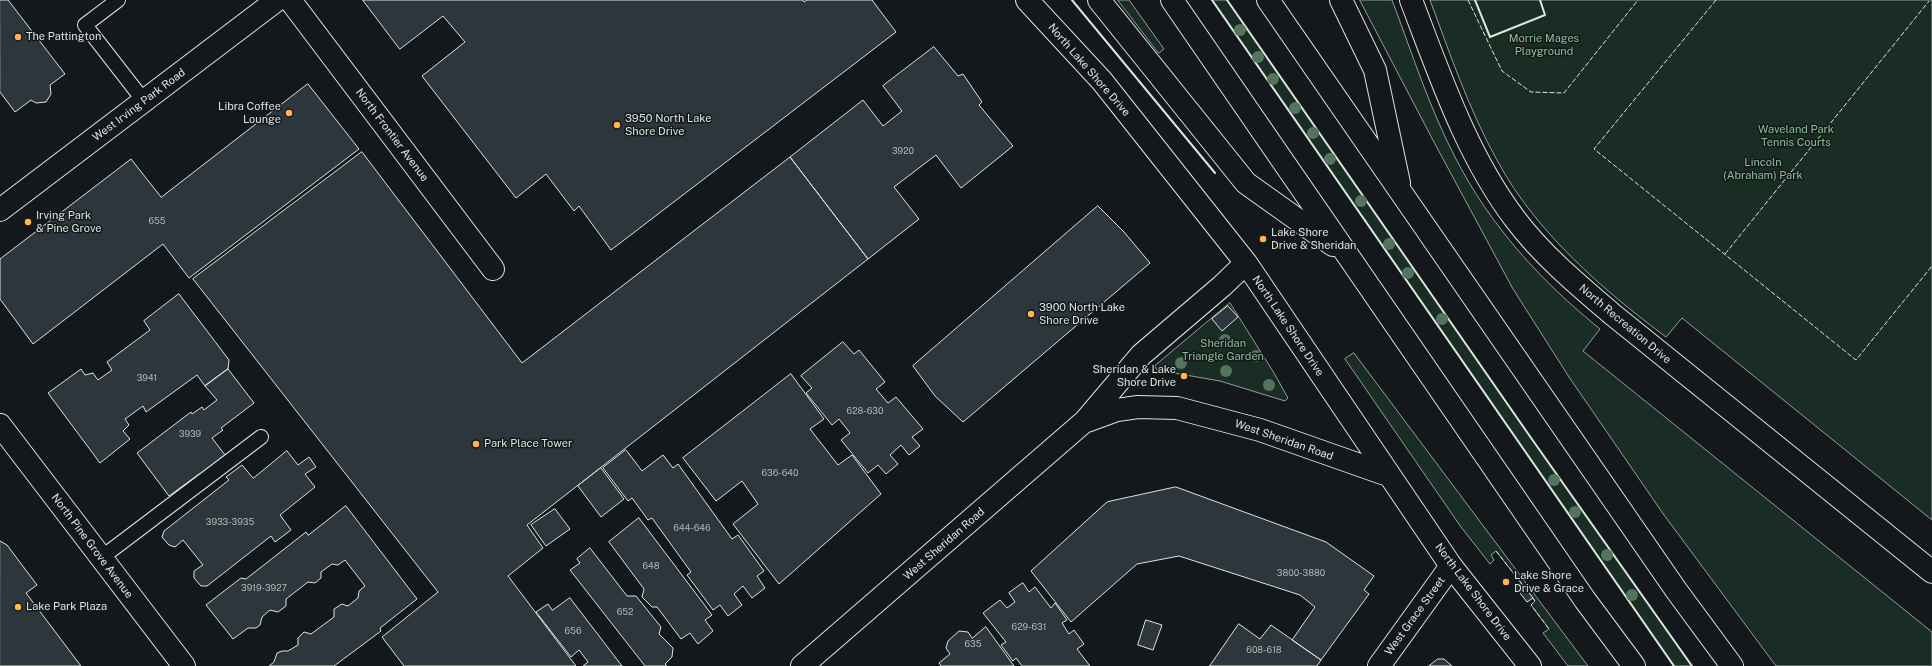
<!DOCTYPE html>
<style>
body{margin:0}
canvas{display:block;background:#14181c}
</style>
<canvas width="1932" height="666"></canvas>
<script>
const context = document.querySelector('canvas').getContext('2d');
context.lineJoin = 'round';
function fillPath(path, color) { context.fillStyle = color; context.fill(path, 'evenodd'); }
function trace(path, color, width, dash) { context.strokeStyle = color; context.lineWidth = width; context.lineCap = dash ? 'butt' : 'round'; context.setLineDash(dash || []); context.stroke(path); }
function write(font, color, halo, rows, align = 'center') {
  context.font = font + ' "Public Sans",sans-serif'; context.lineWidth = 3; context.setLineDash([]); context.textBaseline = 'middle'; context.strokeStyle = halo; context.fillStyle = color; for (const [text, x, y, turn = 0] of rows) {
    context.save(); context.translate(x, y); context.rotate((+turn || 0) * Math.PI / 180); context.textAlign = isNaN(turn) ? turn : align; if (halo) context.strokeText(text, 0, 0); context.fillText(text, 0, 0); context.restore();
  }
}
const green = new Path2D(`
 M1118 0H1129L1164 49 1159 53Z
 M1212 0H1227L1529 435 1692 666H1674Z
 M1360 0H1392C1412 53 1429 107 1455 157 1490 226 1541 281 1600 329L1583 351 1932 632V666H1776L1664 515 1569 377 1513 289 1435 144Z
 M1430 0H1932V520L1682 318 1666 337C1603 290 1536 232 1498 162 1469 110 1450 54 1430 0Z
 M1230 303 1274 373 1288 398 1285 401 1220 381 1157 370 1155 366Z
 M1354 353 1588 666H1568L1543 633 1549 629 1531 605 1535 601 1533 598 1496 551 1491 555 1494 560 1490 564 1461 527 1345 359Z`);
fillPath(green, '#1a2d24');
trace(green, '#939e99', 1);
const building = new Path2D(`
 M0 0H8L65 74 50 85 51 94 46 102 36 103 31 100 15 112 0 92Z
 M363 0H803L804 2 807 0H872L896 32 611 250 579 206 574 211 546 174 516 198 422 76 465 42 443 16 400 49Z
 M934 47 958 76 963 74 982 102 979 105 1013 146 961 188 936 155 894 187 919 219 868 259 790 157 863 100 883 126 902 111 883 86Z
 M308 84 359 149 189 278 163 244 33 344 0 299V259L131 159 161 197Z
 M362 152 522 363 790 157 868 259 527 525 543 548 508 576 576 666H404L382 637 438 592 193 279Z
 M1098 206 1124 232 1150 263 963 422 935 396 913 366Z
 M179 294 229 360 228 369 205 386 197 375 146 412 143 406 125 419 129 425 123 431 130 439 100 463 48 393 81 369 85 375 93 373 98 380 112 370 107 362 150 330 144 321Z
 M1228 306 1238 317 1222 331 1212 319Z
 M843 342 854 354 859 350 885 382 876 389 888 403 896 397 923 429 912 437 920 446 909 455 901 445 890 455 898 464 886 474 878 465 868 473 841 440 850 433 839 419 832 425 806 393 812 388 801 376Z
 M228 369 254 403 221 428 223 430 212 438 225 455 218 460V467L208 475 199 474 169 496 137 453 191 412 192 414 202 407 204 410 217 400 205 386Z
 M791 374 824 419 810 429 838 465 852 455 881 494 779 584 733 524 758 504 742 481 716 501 683 458Z
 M626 450 642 471 663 455 673 468 678 464 732 539 738 535 764 571 757 576 765 588 752 598 743 586 734 594 742 605 728 616 720 605 713 610 687 575 691 572 652 518 648 520 632 498 628 501 603 468Z
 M287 451 298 465 309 457 316 467 305 474 315 487 280 515 291 530 275 542 271 536 207 586H201L194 578V571L203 565 183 540 175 547 169 545 162 537 164 531 229 480 226 477 242 465 253 478Z
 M601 468 624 499 601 517 578 486Z
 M1176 487 1326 542 1374 576 1364 590 1369 594 1321 660 1292 640 1315 607 1300 595 1179 556 1137 564 1071 622 1031 571 1107 502Z
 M346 506 417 599 380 628 381 631 334 666H269L274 662 277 653 282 651H288L298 645V638L304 632 311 634 334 617V609L342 604 348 606 358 598 359 591 365 586 345 560 338 565 332 564 321 572V578L315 583 308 582 286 599V606L278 612 270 610 262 617 260 625 256 628H248L233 639 206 605 241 578 246 579 306 532 308 535Z
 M555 509 570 529 546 546 531 525Z
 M639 518 712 615 705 620 713 631 698 644 690 633 681 639 657 607H652L642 597 644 589 609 542Z
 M0 541 7 545 37 585 26 593 81 666H0Z
 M590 548 627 596H636L661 627 659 634 673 648 672 657 665 664 667 666H645L570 570 580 563 577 559Z
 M1023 583 1029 592 1035 587 1051 608 1055 603 1067 620 1062 623 1069 634 1074 630 1084 644 1077 649 1090 666H1022L1016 658 1013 661 1001 645 1006 642 983 613 1000 600 1007 608 1015 602 1009 593Z
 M1521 583 1533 598 1527 602 1516 588Z
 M570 598 622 666H583L588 662 579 650 571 657 536 612 548 604 552 610Z
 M1146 620 1162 625 1153 650 1138 645Z
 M1239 624 1260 639 1271 625 1321 660 1317 666H1210Z
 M986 627 1014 666H941L939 663 950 654 946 648 948 641 959 631 968 632 972 638Z
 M1438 659H1444L1452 666H1429Z`);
fillPath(building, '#2c363c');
trace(building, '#d8e6dc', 1);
const lane = new Path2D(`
 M118 0 85 25 144 101
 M101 558 261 437`);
const street = new Path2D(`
 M290 0 493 269
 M1411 0C1440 75 1466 154 1515 219 1542 255 1578 285 1612 314L1932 572
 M0 425 184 666
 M1379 666 1451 566`);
const secondary = new Path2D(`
 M1027 0 1102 81 1246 263 1451 566 1530 666
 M1087 421 1117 410 1138 407 1177 408 1260 430 1388 475
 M802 666 1085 421 1141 355 1222 286 1246 263`);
const primary = new Path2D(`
 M0 210 277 0`);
const highway = new Path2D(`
 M1099 0 1246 183 1333 245
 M1172 0 1585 600 1634 666
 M1268 0 1676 590 1732 666
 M1341 0 1375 70 1399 183`);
trace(lane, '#d8e6dc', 16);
trace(street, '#d8e6dc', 24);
trace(secondary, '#d8e6dc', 24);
trace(primary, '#d8e6dc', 24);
trace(highway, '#d8e6dc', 24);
trace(lane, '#14181c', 14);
trace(street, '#14181c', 22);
trace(secondary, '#14181c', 22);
trace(primary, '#14181c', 22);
trace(highway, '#14181c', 22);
trace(new Path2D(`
 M1468 0 1502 71 1531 92 1564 93 1638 0
 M1716 0 1594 149 1856 360 1932 266
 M1725 254 1929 1
 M1496 551 1522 584
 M1532 597 1535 601 1531 605 1549 629`), '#d8e6dc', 1, [5, 2]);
trace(new Path2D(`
 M1072 0 1215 173
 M1212 0 1674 666
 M1227 0 1529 435 1692 666
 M1475 0 1490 37 1545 15 1540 0`), '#d8e6dc', 2);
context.fillStyle = '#55745f';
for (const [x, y] of [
 [1240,30],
 [1258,57],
 [1273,79],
 [1295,108],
 [1313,133],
 [1330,159],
 [1361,201],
 [1389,244],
 [1408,273],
 [1442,319],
 [1225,340],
 [1256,356],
 [1181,363],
 [1226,371],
 [1269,385],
 [1554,480],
 [1575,512],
 [1607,555],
 [1632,595]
]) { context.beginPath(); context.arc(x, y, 6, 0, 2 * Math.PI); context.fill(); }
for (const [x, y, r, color] of [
 [18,37,4,"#ffb74d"],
 [289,113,4,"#ffb74d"],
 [617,125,4,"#ffb74d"],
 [28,222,4,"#ffb74d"],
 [1263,239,4,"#ffb74d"],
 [1031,314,4,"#ffb74d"],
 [1184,376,4,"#ffb74d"],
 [476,444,4,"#ffb74d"],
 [1506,582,4,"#ffb74d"],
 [18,607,4,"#ffb74d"]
]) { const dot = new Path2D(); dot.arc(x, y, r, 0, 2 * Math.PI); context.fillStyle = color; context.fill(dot); trace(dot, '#14181c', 1.5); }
write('9px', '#adbab4', null, [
 ["3920",903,151],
 ["655",157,221],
 ["3941",147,378],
 ["628-630",865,411],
 ["3939",190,434],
 ["636-640",780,473],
 ["3933-3935",230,522],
 ["644-646",692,528],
 ["648",651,566],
 ["3800-3880",1301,573],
 ["3919-3927",264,588],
 ["652",625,612],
 ["629-631",1029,627],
 ["656",573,631],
 ["635",973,644],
 ["608-618",1264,650]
]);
write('11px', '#d8e6dc', '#14181c', [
 ["The Pattington",26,37],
 ["Libra Coffee",281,107,"right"],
 ["Lounge",281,120,"right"],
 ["3950 North Lake",625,119],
 ["Shore Drive",625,132],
 ["Irving Park",36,216],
 ["& Pine Grove",36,229],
 ["Lake Shore",1271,233],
 ["Drive & Sheridan",1271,246],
 ["3900 North Lake",1039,308],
 ["Shore Drive",1039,321],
 ["Sheridan & Lake",1176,370,"right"],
 ["Shore Drive",1176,383,"right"],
 ["Park Place Tower",484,444],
 ["Lake Shore",1514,576],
 ["Drive & Grace",1514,589],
 ["Lake Park Plaza",26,607]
], 'left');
write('11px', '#8ac095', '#14181c', [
 ["Morrie Mages",1544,39],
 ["Playground",1544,52],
 ["Waveland Park",1796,130],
 ["Tennis Courts",1796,143],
 ["Lincoln",1763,163],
 ["(Abraham) Park",1763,176],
 ["Sheridan",1223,344],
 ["Triangle Garden",1223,357]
]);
write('11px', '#d8e6dc', '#14181c', [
 ["North Lake Shore Drive",1089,70,49],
 ["West Irving Park Road",139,105,-37],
 ["North Frontier Avenue",392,135,53],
 ["North Recreation Drive",1625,324,40],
 ["North Lake Shore Drive",1288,326,56],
 ["West Sheridan Road",1284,440,19],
 ["West Sheridan Road",944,544,-41],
 ["North Pine Grove Avenue",92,546,53],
 ["North Lake Shore Drive",1473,592,53],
 ["West Grace Street",1415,616,-54]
]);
</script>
